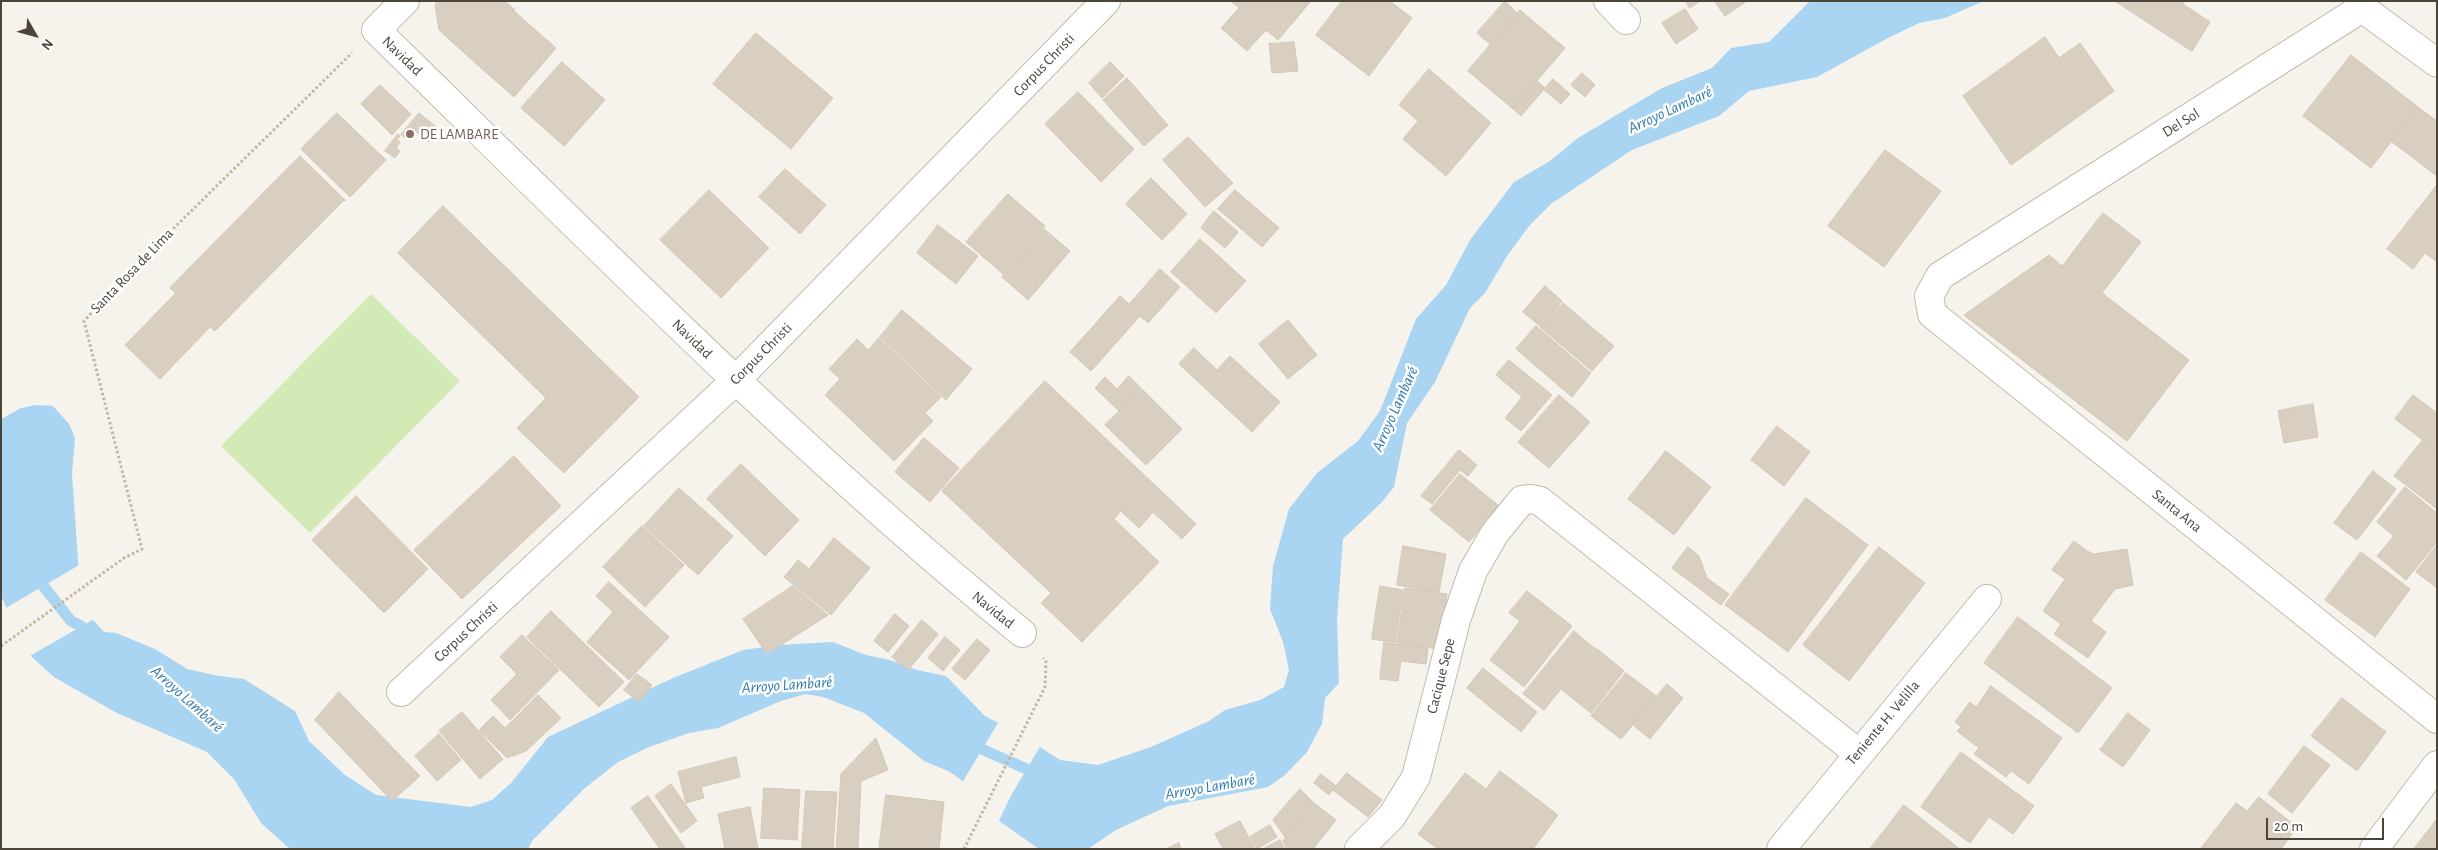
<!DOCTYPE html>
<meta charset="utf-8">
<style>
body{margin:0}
#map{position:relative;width:2438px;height:850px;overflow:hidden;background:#f6f3ec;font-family:"Alegreya Sans",sans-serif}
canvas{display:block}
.frame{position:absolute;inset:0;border:2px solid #4b4439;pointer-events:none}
.north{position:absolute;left:10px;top:10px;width:50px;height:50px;-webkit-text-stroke:4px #fff;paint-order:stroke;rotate:128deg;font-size:14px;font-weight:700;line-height:20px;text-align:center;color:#4b4439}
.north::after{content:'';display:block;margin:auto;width:18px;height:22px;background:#4b4439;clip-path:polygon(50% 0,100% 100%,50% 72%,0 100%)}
.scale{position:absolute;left:2266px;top:818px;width:118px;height:22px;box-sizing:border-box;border:2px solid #4b4439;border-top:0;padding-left:6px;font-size:15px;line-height:18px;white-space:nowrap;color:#4b4439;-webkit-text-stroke:4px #fff;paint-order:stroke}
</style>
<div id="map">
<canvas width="2438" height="850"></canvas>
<div class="frame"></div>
<div class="north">N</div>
<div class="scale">20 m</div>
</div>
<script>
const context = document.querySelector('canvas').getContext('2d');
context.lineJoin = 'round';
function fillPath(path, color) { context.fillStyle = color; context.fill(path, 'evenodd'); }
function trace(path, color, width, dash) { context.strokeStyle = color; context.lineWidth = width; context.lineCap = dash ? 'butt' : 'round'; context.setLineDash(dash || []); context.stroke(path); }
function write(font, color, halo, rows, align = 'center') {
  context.font = font + ' "Alegreya Sans",sans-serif'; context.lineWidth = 5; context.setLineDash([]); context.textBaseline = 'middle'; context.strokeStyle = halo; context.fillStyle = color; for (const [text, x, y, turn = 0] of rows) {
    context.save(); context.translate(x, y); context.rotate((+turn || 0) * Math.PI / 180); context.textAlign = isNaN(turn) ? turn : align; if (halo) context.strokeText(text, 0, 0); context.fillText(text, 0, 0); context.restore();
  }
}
fillPath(new Path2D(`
 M371 294 460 381 310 533 221 446Z`), '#d2eab5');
fillPath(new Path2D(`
 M1810 1H1984L1945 18 1919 23 1886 39 1817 77 1749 91 1719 116 1632 150 1551 204 1529 226 1507 256 1485 293 1470 308 1435 382 1407 423 1394 487 1381 503 1343 539 1337 620 1339 683 1325 698 1322 724 1307 752 1285 775 1268 787 1168 806 1116 830 1088 849H1039L999 821 1035 744 1060 760 1098 765 1151 747 1209 721 1225 710 1260 700 1284 687 1289 670 1283 642 1270 609 1273 566 1289 509 1317 473 1358 441 1380 411 1416 319 1446 285 1470 240 1514 182 1550 161 1578 138 1662 88 1712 68 1731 48 1769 42Z
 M36 405 53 406 69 424 75 438 72 474 79 574 13 624 1 595V419L21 408Z
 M83 608 104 632 116 633 155 649 187 669 219 676 244 679 295 711 309 741 345 775 376 795 471 807 492 800 511 783 548 737 673 678 743 650 779 645 833 642 866 655 890 660 917 670 946 676 985 716 1006 727 972 788 950 772 924 761 864 713 823 697 805 694 781 701 718 728 689 733 649 747 618 762 585 788 532 841 528 849H290L261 823 234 779 207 752 117 713 54 677 24 650Z`), '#a9d4f2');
fillPath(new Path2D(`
 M81 564V576L14 626 11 625 4 609Z
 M82 606 85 607 94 619 28 657 22 651 23 648Z
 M999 721 1007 725 1008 728 974 789 971 790 962 783Z
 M1035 741 1041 745 996 821 1032 742Z`), '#f6f3ec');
trace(new Path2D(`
 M41 583 71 621 81 626
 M977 747 1038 774`), '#a9d4f2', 11);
const building = new Path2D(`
 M438 1H505L515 10 472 60 439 30 435 5Z
 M1231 1H1311L1278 40 1266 30 1247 51 1221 28 1239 8Z
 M1342 1H1390L1412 18 1369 76 1316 35Z
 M1505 1 1517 13 1490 44 1477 33Z
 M1686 1H1700L1690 8Z
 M1715 1H1747L1725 16Z
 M2115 1H2185L2183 4 2210 22 2192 51Z
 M1685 9 1698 29 1676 44 1662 23Z
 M1520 10 1565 48 1513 109 1468 71Z
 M515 12 556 48 514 97 473 61Z
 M756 33 833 98 791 149 713 84Z
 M2045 37 2059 58 2080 43 2114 91 2011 165 1963 96Z
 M1294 42 1298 71 1272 73 1269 44Z
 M2351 55 2418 107 2371 168 2303 116Z
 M562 62 605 100 564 146 521 108Z
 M1110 62 1124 76 1102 98 1089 83Z
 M1429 69 1491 123 1446 176 1403 139 1418 121 1399 105Z
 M1582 73 1595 85 1585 97 1571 85Z
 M1127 78 1168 125 1144 146 1103 100Z
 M1553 79 1570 94 1561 104 1544 90Z
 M1537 81 1545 88 1521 116 1513 109Z
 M380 85 411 114 392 135 361 104Z
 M1078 92 1134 149 1101 182 1045 124Z
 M2418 107 2437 121V176L2392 142Z
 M337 113 386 160 350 197 301 149Z
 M419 113 439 129 429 142 413 129 406 138 401 135Z
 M398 134 400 136 397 140 400 142 396 148 400 151 395 158 385 151Z
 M1188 137 1233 183 1205 207 1163 160Z
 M1885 150 1941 191 1884 267 1828 226Z
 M300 156 346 201 344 200 215 331 210 327 160 379 125 345 176 293 170 288Z
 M785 169 826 205 800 234 759 197Z
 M1151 178 1187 214 1162 240 1126 204Z
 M2437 185V262L2425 253 2413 269 2387 249Z
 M709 190 769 248 721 298 660 240Z
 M1235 190 1279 228 1262 247 1218 209Z
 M1008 194 1045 226 1003 274 966 242Z
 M443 206 639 397 564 473 517 428 546 398 398 253Z
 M1214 211 1238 232 1225 248 1201 228Z
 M2103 213 2141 242 2102 293 2189 360 2127 441 1964 315 2049 255 2062 266Z
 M938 225 978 256 956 284 917 253Z
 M1044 229 1070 251 1028 300 1002 277Z
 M1200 239 1246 281 1216 313 1171 272Z
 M1160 269 1180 287 1148 323 1140 316 1091 371 1070 352 1120 296 1129 304Z
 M1545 286 1562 301 1541 327 1523 312Z
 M1563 303 1614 346 1592 371 1541 328Z
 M902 310 972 369 946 400 880 337Z
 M1288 320 1317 355 1288 379 1259 344Z
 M1536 326 1591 373 1572 397 1516 349Z
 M879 338 941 397 925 413 933 421 894 461 825 395 840 379 829 369 857 339 868 350Z
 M1194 348 1217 370 1230 356 1280 402 1252 432 1179 364Z
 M1509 360 1552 395 1521 431 1505 418 1522 397 1496 375Z
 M1129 376 1141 388 1119 411 1095 388 1105 377 1117 389Z
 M1045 381 1196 524 1182 539 1153 512 1139 528 1121 511 1114 519 1159 562 1082 642 1041 603 1051 593 942 491Z
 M1142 389 1182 429 1146 465 1105 425Z
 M1559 395 1590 422 1549 468 1518 442Z
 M2413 395 2437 413V451L2395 419Z
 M2313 404 2318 437 2284 443 2278 411Z
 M1777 426 1810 452 1784 486 1751 460Z
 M924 438 959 468 930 502 895 472Z
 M2422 441 2437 452V509L2394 476Z
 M1459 450 1477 465 1468 476 1460 470 1432 504 1421 496Z
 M1666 451 1711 487 1674 535 1628 499Z
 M514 456 561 506 462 599 414 550Z
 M741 464 799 520 765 556 707 499Z
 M2373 471 2396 489 2357 540 2334 523Z
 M1460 474 1499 506 1469 542 1430 510Z
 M2405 487 2437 513V542L2406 580 2377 556 2394 536 2377 522Z
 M679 488 733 536 698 575 644 526Z
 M356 496 428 569 384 613 312 540Z
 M1806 498 1868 545 1788 652 1725 605Z
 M642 526 684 565 645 607 603 567Z
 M834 538 870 568 831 615 784 577 798 560 809 569Z
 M2074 541 2087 551 2094 554 2127 549 2133 585 2115 589 2091 621 2106 632 2088 658 2054 634 2061 624 2043 611 2065 579 2052 570Z
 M2437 545V588L2416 572Z
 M1403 546 1446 554 1439 592 1397 585Z
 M1688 547 1699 556 1707 578 1729 594 1721 605 1672 568Z
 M1879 547 1925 583 1849 681 1803 645Z
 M2361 552 2410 589 2375 637 2325 600Z
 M609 582 669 637 629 680 587 642 613 612 596 596Z
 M793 586 828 615 767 654 743 619Z
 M1380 586 1403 590 1395 643 1372 639Z
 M1405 588 1447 594 1439 649 1397 643Z
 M1527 591 1572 626 1524 687 1490 660 1520 621 1509 613Z
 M551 611 624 682 599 707 527 637Z
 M895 614 909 626 888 652 874 641Z
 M2018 617 2112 688 2078 733 1984 663Z
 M922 620 938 634 908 670 892 657Z
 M1574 631 1594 648 1544 710 1523 694Z
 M522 635 559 670 510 720 491 700 517 674 500 657Z
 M945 637 960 650 943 671 928 658Z
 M977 639 990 650 965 680 952 669Z
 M1384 643 1428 648 1426 664 1401 661 1398 681 1380 679Z
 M1596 648 1624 671 1591 713 1562 690Z
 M1483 668 1537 712 1521 732 1467 688Z
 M1626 673 1656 696 1621 739 1591 716Z
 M637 674 652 685 639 702 624 690Z
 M1667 684 1683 698 1650 739 1633 725Z
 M1991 686 2062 738 2029 784 2011 771 2006 777 1974 754 1979 748 1957 731 1961 727 1955 722 1970 702 1976 707Z
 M339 692 420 776 392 801 315 720Z
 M538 695 561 718 526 751 507 758 479 730 493 716 505 728Z
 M2342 698 2386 732 2357 771 2311 736Z
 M462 712 503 759 480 779 439 731Z
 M2128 713 2150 730 2123 767 2100 750Z
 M439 734 461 760 437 781 415 756Z
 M876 738 888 770 861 781 858 848 836 849 841 774Z
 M2304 746 2330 765 2292 813 2268 794Z
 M1961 752 2034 806 2013 834 1989 817 1970 843 1921 807Z
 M736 757 740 777 701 787 704 798 686 803 678 772Z
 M1500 771 1558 815 1533 849H1438L1418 834 1465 773 1486 789Z
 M1347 773 1382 800 1368 817 1333 790Z
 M1321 774 1336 786 1329 795 1314 783Z
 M671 784 697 821 681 833 655 796Z
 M764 788 800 790 797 840 761 838Z
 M1300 789 1313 802 1285 837 1273 820Z
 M806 791 837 792 833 849H802Z
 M886 795 944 802 939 849H879Z
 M648 796 686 849H660L631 808Z
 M2259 797 2297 827 2281 849 2201 848 2236 803 2247 811Z
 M1314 803 1336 820 1313 849H1287L1283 841Z
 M1904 805 1960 849H1870Z
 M750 807 758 849H725L718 814Z
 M2437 819V849H2414Z
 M1240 821 1255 849H1223L1215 834Z
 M1270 825 1277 837 1257 849 1250 837Z
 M1280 840 1285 849H1263Z
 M1179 843 1181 849H1166Z`);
fillPath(building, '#d8cfc1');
trace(building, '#d3c7b4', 1);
const minor = new Path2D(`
 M405 1 376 30C587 236 794 447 1022 633
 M1608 1 1626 20
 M2437 63 2362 8 1940 276 1929 296 1932 314 2437 719
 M401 692 735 381 1106 1
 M1359 849 1392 816 1416 777 1456 620 1473 571 1495 533 1522 500 1531 499 1540 501 1858 753
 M1781 849 1987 599
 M2374 849 2437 765`);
trace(minor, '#c2bbae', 30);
trace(new Path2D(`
 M1 646 124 558 142 549 84 321 120 281 352 53
 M964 849 1045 687 1046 662 1043 658`), '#c4b79f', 3, [2.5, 2.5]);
trace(minor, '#fff', 28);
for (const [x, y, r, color] of [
 [410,134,5,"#8d6e63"]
]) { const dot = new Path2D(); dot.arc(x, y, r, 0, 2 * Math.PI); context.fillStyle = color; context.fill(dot); trace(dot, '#fff', 2); }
write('15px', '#4b4439', '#fff', [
 ["Navidad",402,56,44],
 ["Corpus Christi",1044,65,-46],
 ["Del Sol",2181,123,-32],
 ["Santa Rosa de Lima",132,271,-46],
 ["Navidad",692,339,44],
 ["Corpus Christi",761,354,-45],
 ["Santa Ana",2177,511,39],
 ["Navidad",993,610,39],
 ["Corpus Christi",466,632,-43],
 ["Cacique Sepe",1441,676,-76],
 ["Teniente H. Velilla",1883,723,-50]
]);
write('15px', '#785e54', '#fff', [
 ["DE LAMBARE",420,134]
], 'left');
write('italic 16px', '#2e7ab2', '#fff', [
 ["Arroyo Lambaré",1670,110,-25],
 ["Arroyo Lambaré",1395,409,-66],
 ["Arroyo Lambaré",787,685,-4],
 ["Arroyo Lambaré",187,699,42],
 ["Arroyo Lambaré",1210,787,-10]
]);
</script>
